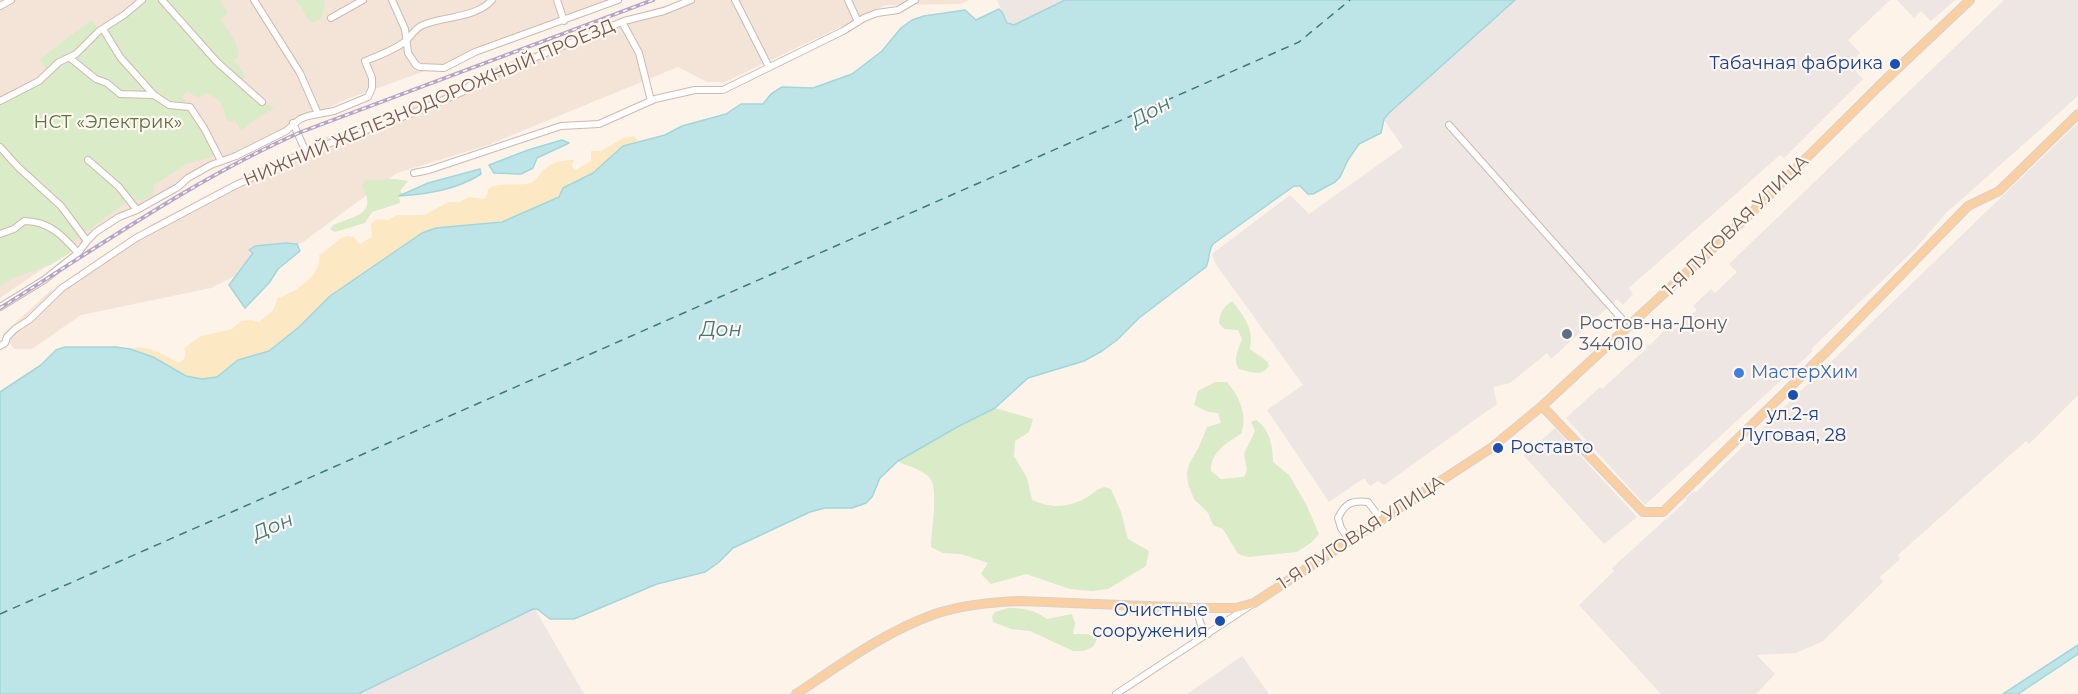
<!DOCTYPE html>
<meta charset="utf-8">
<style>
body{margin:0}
canvas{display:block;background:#fdf3e9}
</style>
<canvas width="2078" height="694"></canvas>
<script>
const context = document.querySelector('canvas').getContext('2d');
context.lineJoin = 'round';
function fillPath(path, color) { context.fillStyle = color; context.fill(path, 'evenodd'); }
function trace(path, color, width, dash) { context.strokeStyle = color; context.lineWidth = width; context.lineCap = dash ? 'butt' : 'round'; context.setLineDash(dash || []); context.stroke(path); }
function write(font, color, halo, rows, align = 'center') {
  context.font = font + ' Montserrat,sans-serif'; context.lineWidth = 4.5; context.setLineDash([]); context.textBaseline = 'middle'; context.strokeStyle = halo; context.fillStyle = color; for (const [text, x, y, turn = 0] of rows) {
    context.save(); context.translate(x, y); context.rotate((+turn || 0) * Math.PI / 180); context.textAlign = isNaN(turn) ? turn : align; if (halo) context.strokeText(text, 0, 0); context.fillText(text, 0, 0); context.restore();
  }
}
fillPath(new Path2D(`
 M0 0H624L347 99 218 161 94 234 0 298Z
 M684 0H969L960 4 886 5 725 82H707L678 67 488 145 397 173 303 242 211 288 81 315 32 349H14L3 334 49 292 152 224 267 164 324 138 462 88 498 66 640 13Z`), '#f4e4d7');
fillPath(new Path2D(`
 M997 0H1065L1014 25 1007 23Z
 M1515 0H1890L1848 40 1860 53 1848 63 1863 79 1784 158 1780 155 1629 288 1633 294 1623 305 1617 299 1551 359 1547 353 1510 383 1493 387 1497 404 1384 485 1378 481 1370 486 1364 478 1329 502 1267 410 1303 385 1215 263 1212 254 1290 195 1309 214 1403 147 1384 120 1386 117Z
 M1897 0H1955L1931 21 1921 11 1914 18Z
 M2004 0H2078V96L1946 213 1915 249 1811 349 1813 351 1645 505 1566 418 1600 387 1602 389 1647 348 1646 346 1648 344 1650 345 1670 325 1675 329 1697 310 1693 306 1711 289 1715 293 1737 272 1729 264Z
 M2078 123V395L2029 444 2026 441 1898 555 1900 559 1880 577 1883 582 1823 641 1796 653 1757 655 1775 674 1756 694H1661L1579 605 1614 571 1612 568 1687 500 1686 498 1694 491 1696 492Z
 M1555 428 1637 517 1604 544 1524 456Z
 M535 609 584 694H358L530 610Z
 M1242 656 1269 694H1187Z`), '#eee6e2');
fillPath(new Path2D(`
 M143 0H220L228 13 221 20 235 41 239 54 234 61 246 77 239 81 261 102 274 108 253 121 241 131 235 120 228 122 220 101 207 93 198 98 187 91 182 97 202 125 216 152 212 157 186 164 154 185 153 195 142 200H129L74 241 70 253 50 265 13 278 0 286V103L43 78 48 71 40 59 91 20 99 30Z
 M295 0H325C323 10 324 21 312 23 304 17 304 7 295 0Z
 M395 179 408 181 400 191 404 194 399 197 400 203 372 212 365 223 335 232 330 229 333 225C355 216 378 214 362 187L365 180Z
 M1232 301C1244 316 1254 329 1250 349L1268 362 1269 366C1261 377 1251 372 1239 369 1232 359 1239 349 1242 339L1238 330 1224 329 1219 323C1220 312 1223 307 1232 301Z
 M1215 382H1227C1240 398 1248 415 1241 434 1227 442 1210 453 1211 471L1221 479 1244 477 1247 470 1244 454 1255 431 1251 422 1256 420C1270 429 1273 447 1273 462L1289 475 1306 504 1319 534 1312 542 1297 552 1248 557 1238 554 1223 529 1213 525 1208 513 1194 499 1188 484 1187 473 1189 464 1199 447 1207 427 1221 423 1218 413 1208 412 1194 405 1198 391Z
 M995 408 1033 419 1029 432 1015 441 1014 456 1027 478 1032 500C1050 508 1066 508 1084 499 1092 495 1095 490 1104 487L1111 489 1121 512 1128 539 1149 551 1146 566 1108 589 1092 591 1070 589 1026 574 991 584 981 574 988 563 961 554 943 553 931 547C931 532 940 485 928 476 920 469 907 466 897 461L959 426Z
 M1008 608C1023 608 1035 610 1047 619L1072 614 1075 624 1073 634H1088L1097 639 1093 647 1083 651H1073L1030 631 1011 629 993 622 992 616 995 612Z`), '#d9ebc7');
fillPath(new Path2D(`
 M634 136 638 141 623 146 606 163 559 197 509 219 487 224 459 226 422 233 330 296 299 327 269 351 238 360 217 377 202 379 185 376 141 352 130 349C147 343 164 355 179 363 186 359 186 355 184 348L201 336 232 329 241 321 251 320 259 322 273 310 278 298C296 292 322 275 319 255 328 251 342 231 353 237 356 238 358 242 360 244L372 237 371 224 377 219 388 220 397 215H425L448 202H459L469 197 484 199 487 195 488 189C498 181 517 187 530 183 535 181 537 178 540 174 550 162 560 160 574 160L572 166 575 170 591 161V151H601L623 138Z`), '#fce9c4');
const water = new Path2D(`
 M1065 0H1515L1389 113 1384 119 1381 133 1359 144 1348 160 1340 177 1335 182 1313 194H1308L1300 186H1294L1213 244C1208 251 1210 259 1206 267L1139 318 1117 340 1102 351 1084 361 1028 378 995 408 959 426 898 461 880 478 872 497 866 503 852 508H825L810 512 733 548 718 563 705 572 657 584 574 619H550L537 609H533L358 694H0V392L41 365 56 350 65 347H116L130 349 153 357 186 376 202 379 217 377 238 360 269 351 299 327 330 296 422 233 436 228 502 222 559 197 563 188 593 173 623 146 665 135 682 126 726 114 741 104H763L771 94 782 87 813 88 852 74 882 51 901 28 912 20 924 16 965 10 976 20 999 9 1002 12 1007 23 1014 25Z
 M562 140 569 143 537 158 533 168 521 174 494 173 489 165 528 150Z
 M480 169 481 174C456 190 428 194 399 196L428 183Z
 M286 243 297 244 300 251 278 269 269 283 245 308 229 285 253 253 249 250 255 246Z
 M2078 645V654L2018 694H2003Z`);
fillPath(water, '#bde5e7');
trace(water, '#a3d6d9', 1.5);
trace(new Path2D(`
 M0 614 1299 42 1350 0`), '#3f797c', 1.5, [8, 6]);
const minor = new Path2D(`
 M162 0 217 62 262 102
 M254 0 300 73 318 114
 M392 0 405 29 408 53 416 65 420 67 444 68 475 52 618 0
 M557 0 564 21
 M735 0 769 67
 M848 0 858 22
 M0 6 11 0
 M331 18 363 0
 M622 22 639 53 651 101
 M103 29 120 57 154 95 169 105 190 107 204 128 221 161
 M70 58 96 79 107 83 120 94 154 95
 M0 101 39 81 59 62 76 54 99 31 124 15 142 0
 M293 123 306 152
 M1449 125 1629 327
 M0 147 18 167 61 206 87 241
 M88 160 119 187 137 210
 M414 173 429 170 561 126 599 124 655 99 695 90H723L843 31 864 18 877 13 898 10 915 0
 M0 234 14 229 24 221C49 221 63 236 78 253
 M0 307 44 280 78 253 87 241 96 232 119 217 137 210 178 187 188 178 211 165 236 156 286 131 300 119 308 116 334 111 368 97 372 88V78L365 61C378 56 392 51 403 43 411 38 413 29 423 25 445 16 476 18 492 0
 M0 346 5 343 7 337 15 329 29 320 62 288 136 238 234 186 306 152 413 113 462 92 475 82 624 21 664 11 691 0
 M1350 541 1341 528 1338 518C1345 503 1352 500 1368 502L1382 521
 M1196 608 1201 625 1208 634
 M1116 694 1251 605`);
const major = new Path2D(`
 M1542 406 1643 512H1663L1827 351 1968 206 1999 191 2078 114
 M796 694C840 665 884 632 935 614 962 605 992 602 1021 601L1196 608H1236L1254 603 1491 448 1542 406 1750 214 1880 85 1970 0`);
trace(minor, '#cfb9ae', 8);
trace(major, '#d9d0cd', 10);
trace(minor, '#fff', 6);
trace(major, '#fad0a2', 8);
const rail = new Path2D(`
 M0 308C99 247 194 179 301 132L653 0`);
trace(rail, '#b5a6c8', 4);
trace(rail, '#fff7f0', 1.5, [4.5]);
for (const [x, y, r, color] of [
 [1895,64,6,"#1a4fb4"],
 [1567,334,6,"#5c6f8a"],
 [1739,373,6,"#3f7fe0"],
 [1793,395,6,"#1a4fb4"],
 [1498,448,6,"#1a4fb4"],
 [1220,621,6,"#1a4fb4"]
]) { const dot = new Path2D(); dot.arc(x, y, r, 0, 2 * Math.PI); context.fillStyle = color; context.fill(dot); trace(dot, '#fff7f0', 2); }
write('18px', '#164399', '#fff7f0', [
 ["Табачная фабрика",1883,64],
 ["ул.2-я",1793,415,"center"],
 ["Луговая, 28",1793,436,"center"],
 ["Роставто",1510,448,"left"],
 ["Очистные",1208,611],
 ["сооружения",1208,632]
], 'right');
write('18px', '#78574c', '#fff7f0', [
 ["НИЖНИЙ ЖЕЛЕЗНОДОРОЖНЫЙ ПРОЕЗД",429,103,-23],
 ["1-Я ЛУГОВАЯ УЛИЦА",1736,226,-44],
 ["1-Я ЛУГОВАЯ УЛИЦА",1361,533,-33]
]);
write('18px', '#577841', '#fff7f0', [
 ["НСТ «Электрик»",108,123]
]);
write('18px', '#4e5e75', '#fff7f0', [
 ["Ростов-на-Дону",1579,324],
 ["344010",1579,345]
], 'left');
write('18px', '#366cbe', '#fff7f0', [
 ["МастерХим",1751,373]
], 'left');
write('italic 20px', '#3f797c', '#fff7f0', [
 ["Дон",1151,112,-29],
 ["Дон",721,330],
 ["Дон",273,527,-23]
]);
</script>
